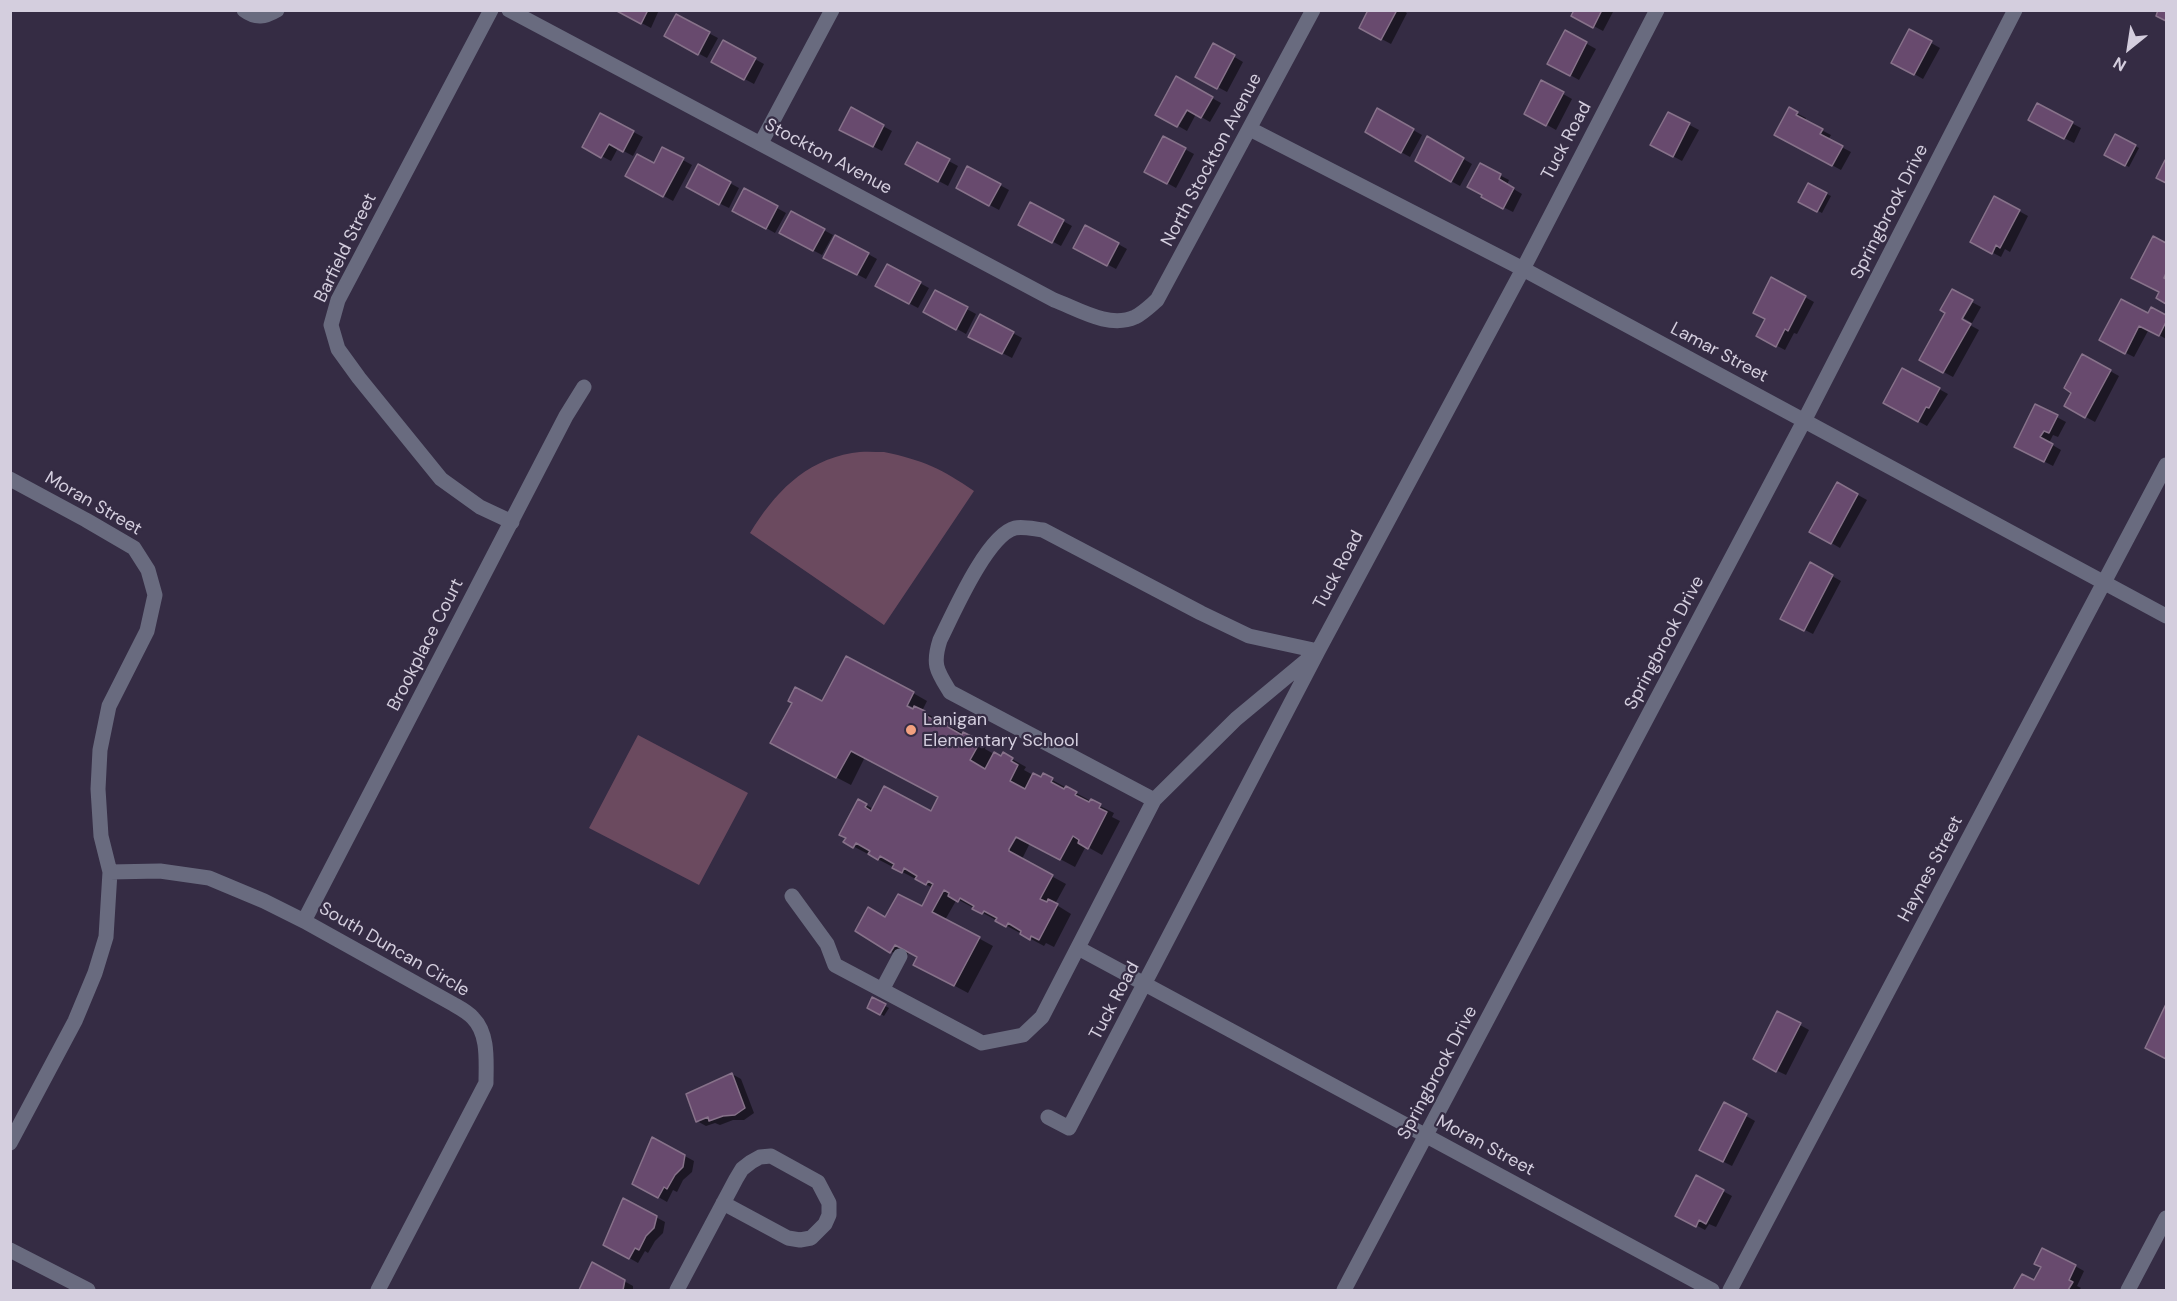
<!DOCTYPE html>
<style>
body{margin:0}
#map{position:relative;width:2177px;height:1301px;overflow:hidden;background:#352c44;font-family:"DM Sans",sans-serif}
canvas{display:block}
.frame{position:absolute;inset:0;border:12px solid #d4cede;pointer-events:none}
.north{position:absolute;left:2099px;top:18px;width:60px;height:60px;-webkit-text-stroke:4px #352c44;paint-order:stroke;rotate:210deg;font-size:16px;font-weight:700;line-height:24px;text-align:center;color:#d4cede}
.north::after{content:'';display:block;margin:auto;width:21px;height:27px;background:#d4cede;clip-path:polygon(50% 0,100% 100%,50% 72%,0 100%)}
</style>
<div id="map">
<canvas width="2177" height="1301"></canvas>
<div class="frame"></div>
<div class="north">N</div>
</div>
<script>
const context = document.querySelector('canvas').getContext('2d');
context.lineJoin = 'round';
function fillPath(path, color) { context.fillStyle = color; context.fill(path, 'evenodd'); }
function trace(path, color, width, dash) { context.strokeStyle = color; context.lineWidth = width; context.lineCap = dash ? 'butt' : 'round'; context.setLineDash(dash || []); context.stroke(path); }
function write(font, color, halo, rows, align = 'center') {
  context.font = font + ' "DM Sans",sans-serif'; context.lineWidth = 4.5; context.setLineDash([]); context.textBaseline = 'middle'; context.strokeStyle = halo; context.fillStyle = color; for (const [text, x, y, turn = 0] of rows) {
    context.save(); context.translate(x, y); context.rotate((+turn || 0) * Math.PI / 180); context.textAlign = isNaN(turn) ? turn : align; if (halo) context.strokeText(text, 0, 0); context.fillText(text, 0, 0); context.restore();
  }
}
fillPath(new Path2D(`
 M884 452C923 460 942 469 974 491L884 625 750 533C774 494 804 461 852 453 862 451 874 452 884 452Z
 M638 735 748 793 699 885 589 828Z`), '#6b4a5f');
fillPath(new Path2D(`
 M617 10H659L651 28Z
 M1370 10H1402L1407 13 1391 44 1361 28Z
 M1575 10H1614L1603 31 1573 15Z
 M676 16 718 38 707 58 666 36Z
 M1910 31 1940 48 1923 79 1893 62Z
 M1566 32 1596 49 1579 80 1549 63Z
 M723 42 764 64 754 84 713 62Z
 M1214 45 1243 62 1227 92 1197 76Z
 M1176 78 1221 103 1210 122 1196 114 1187 131 1157 114Z
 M1542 82 1572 99 1556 130 1526 113Z
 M2037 105 2081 128 2074 143 2038 125Z
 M851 109 892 131 882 151 850 134Z
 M1789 109 1806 118 1804 121 1831 135 1828 140 1851 152 1841 170 1785 140Z
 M1378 110 1422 135 1410 157 1381 141Z
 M1669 114 1699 130 1682 161 1652 145Z
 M601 115 643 137 633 156 618 148 611 161 584 147Z
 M2116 136 2139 148 2129 167 2106 155Z
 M1164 138 1194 154 1176 188 1146 171Z
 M1428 138 1472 164 1460 186 1431 170Z
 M917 144 958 166 948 186 907 164Z
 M663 149 692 165 673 201 627 176 654 165Z
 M1480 165 1509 180 1507 185 1522 194 1513 212 1483 197Z
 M698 166 739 188 729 208 696 192Z
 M968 168 1009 190 999 210 958 188Z
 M1809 185 1831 196 1822 213 1800 201Z
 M745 190 786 213 775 233 734 210Z
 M1995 198 2028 216 2010 252 2005 249 2001 257 1972 242Z
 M792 213 833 235 822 255 790 238Z
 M1063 221 1072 226 1061 246 1029 229Z
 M2153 238 2166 245V303L2158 298 2161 292Z
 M1118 244 1127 249 1116 269 1084 252Z
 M868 254 877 259 866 279 834 262Z
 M888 266 929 288 918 308 886 291Z
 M1772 279 1814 302 1797 334 1794 333 1785 350 1758 336 1767 319Z
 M1952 291 1981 307 1972 323 1957 314 1955 317 1979 330 1953 377 1921 360 1947 312Z
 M935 292 976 314 966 334 925 311Z
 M2152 309 2166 316V339L2149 329 2134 357 2110 345 2149 315Z
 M981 316 1022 338 1012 358 979 341Z
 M2083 356 2119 376 2095 422 2066 406 2073 392Z
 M1939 389 1948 394 1927 426 1885 403Z
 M2036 406 2066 422 2058 437 2053 435 2049 443 2061 450 2053 466 2024 451Z
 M1838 484 1867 500 1840 548 1811 531Z
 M1810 564 1841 581 1813 634 1791 623Z
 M913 693 927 701 922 711 986 746 985 749 994 754 1002 758 1003 754 1026 767 1024 770 1033 775 1041 779 1043 775 1100 806 1114 813 1112 817 1120 821 1102 855 1086 846 1075 867 1030 843 1023 857 1022 860 1066 884 1055 904 1071 914 1054 947 1046 943 1044 946 957 899 945 920 993 946 968 993 929 972 919 957 909 952 905 960 857 931 886 919 922 908 933 888 845 842 859 801 873 809 931 813 940 797 865 757 851 785 786 751 822 703ZM901 701 914 708V712L900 703Z
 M873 999 889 1008 884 1016 869 1007Z
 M2166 1008V1058L2147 1047Z
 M1800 1025 1809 1030 1786 1075 1763 1064Z
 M732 1074 741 1079 754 1113 744 1120H733L720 1125 715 1123 706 1126 697 1121Z
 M1725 1104 1755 1121 1732 1166 1710 1155Z
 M653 1139 694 1161 692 1172 683 1180 677 1192 673 1190 667 1202 634 1183Z
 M1697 1177 1732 1196 1716 1227 1709 1224 1705 1230 1677 1215Z
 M624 1200 665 1222 663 1233 655 1241 648 1253 645 1251 638 1263 605 1244Z
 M593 1264 633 1286V1290H581Z
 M2075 1266 2084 1271 2077 1286 2081 1288 2079 1290H2015L2023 1276 2035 1282Z`), '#0007');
const building = new Path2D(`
 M615 10H648L641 24Z
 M1368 10H1397L1381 40 1359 28Z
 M1574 10H1602L1593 28 1571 16Z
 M2158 10H2166V21L2156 16Z
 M676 14 710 32 698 55 664 36Z
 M1909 29 1932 41 1914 75 1891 63Z
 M1565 30 1587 42 1570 76 1547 64Z
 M723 40 756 58 744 80 711 62Z
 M1213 43 1235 55 1217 89 1195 77Z
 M1176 76 1213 97 1201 118 1187 110 1177 127 1155 115Z
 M1541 80 1564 92 1546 126 1524 114Z
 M2037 103 2073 122 2064 139 2028 120Z
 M851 107 884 125 873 147 839 130Z
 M1789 107 1798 112 1796 115 1823 129 1820 134 1843 146 1832 166 1774 135Z
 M1377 108 1414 129 1401 153 1365 132Z
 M1668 112 1690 123 1673 157 1650 145Z
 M600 113 634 131 623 152 609 144 601 158 582 147Z
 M2115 134 2136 145 2125 166 2104 155Z
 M1163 136 1186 148 1167 184 1144 172Z
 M1427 136 1464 158 1451 182 1415 161Z
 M917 142 950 159 938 182 905 164Z
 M662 147 684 158 663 197 625 176 637 154 654 163Z
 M2165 160 2166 161V183L2156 178Z
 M1480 163 1501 174 1499 179 1514 188 1503 209 1481 197 1482 195 1467 187Z
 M698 164 731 182 719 205 686 187Z
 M967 166 1001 184 989 206 956 188Z
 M1808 183 1827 193 1817 212 1798 202Z
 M744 188 778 206 766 229 732 211Z
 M1994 196 2020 210 2000 248 1996 245 1992 254 1970 242Z
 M1030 202 1064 220 1052 243 1018 225Z
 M791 211 825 229 813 251 779 233Z
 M1085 225 1119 243 1107 266 1073 248Z
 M835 235 869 253 857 275 823 258Z
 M2153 236 2166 243V273L2164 278 2166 279V304L2156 298 2159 292 2131 278Z
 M887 264 921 282 909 304 875 286Z
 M1771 277 1806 296 1788 331 1785 329 1776 347 1756 336 1765 319 1753 313Z
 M1952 289 1973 300 1962 319 1971 324 1943 373 1919 360 1945 313 1940 310Z
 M935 290 968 307 956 330 923 312Z
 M2121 299 2148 313 2151 307 2166 315V322L2159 336 2139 326 2125 354 2099 340Z
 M980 314 1014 332 1002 354 968 337Z
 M2082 354 2111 370 2085 418 2064 406 2071 393 2064 388Z
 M1902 368 1940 388 1929 408 1926 407 1918 422 1883 403Z
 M2035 404 2058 415 2049 433 2044 431 2040 437 2053 444 2044 462 2014 447Z
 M1837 482 1858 494 1831 544 1809 532Z
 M1810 562 1833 575 1804 631 1780 619Z
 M846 656 914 692 907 706 913 709 914 706 925 711 923 714 937 722 939 719 950 724 948 727 962 735 963 732 973 737 972 740 979 744 970 760 985 769 994 752 1001 756 1003 752 1013 758 1011 761 1018 765 1010 781 1025 789 1033 773 1041 777 1043 773 1053 778 1051 782 1064 789 1066 786 1077 792 1075 795 1089 802 1091 799 1101 804 1099 808 1107 812 1088 849 1078 843 1079 840 1073 836 1060 860 1016 837 1009 849V851L1053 875 1040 899 1047 902 1048 899 1058 904 1039 940 1031 936 1030 940 1020 934 1021 931 1008 923 1006 927 995 921 997 918 984 911 982 914 972 909 974 906 960 898 958 902 948 896 949 893 944 890 932 912 980 937 954 986 913 965 917 957 895 945 890 953 855 931 868 907 885 917 898 894 922 906 933 884 928 881 926 885 915 879 917 876 904 868 902 873 892 868 894 864 880 856 878 860 868 854 870 851 856 843 853 848 843 842 846 838 839 835 858 799 867 804 865 807 871 811 884 786 931 811 938 797 851 751 836 778 770 743 792 703 788 701 795 687 822 701Z
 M872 997 886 1004 880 1015 867 1008Z
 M2166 1004V1059L2145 1048Z
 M1777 1011 1801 1023 1776 1072 1753 1059Z
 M732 1073 745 1108 735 1115 723 1116 709 1121 708 1117 696 1122 686 1094Z
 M1724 1102 1747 1114 1723 1162 1699 1150Z
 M652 1137 685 1155 683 1167 675 1175 667 1189 664 1187 658 1198 632 1184Z
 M1696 1175 1724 1190 1706 1224 1699 1220 1696 1227 1675 1216Z
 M623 1198 657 1216 654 1228 646 1236 639 1250 635 1248 629 1259 603 1245Z
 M2042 1248 2076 1265 2069 1280 2073 1282 2068 1290H2013L2022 1274 2034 1280 2041 1267 2034 1264Z
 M592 1262 625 1280 623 1290H579Z`);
fillPath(building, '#684a6e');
trace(building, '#87728a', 1.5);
trace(new Path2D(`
 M244 10C256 19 265 17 277 10
 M491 10 338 300 331 325 338 349 359 378 441 479 480 507 512 522
 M509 10 1054 300C1078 309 1109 329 1135 317 1143 313 1150 306 1157 300L1313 10
 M1250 129 1523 269 2166 616
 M761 143 832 10
 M10 479 86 520 134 548 148 570 155 595 147 631 109 706 100 750 98 789 101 836 110 872 106 937 95 973 75 1021 10 1143
 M1154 800 950 692C937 671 932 665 940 640 953 614 987 535 1015 528 1023 526 1034 529 1043 530L1201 613 1249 636 1318 651
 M110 872 160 871 209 878 264 901 304 921 453 1004C460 1008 468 1012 473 1018 489 1034 486 1062 486 1083L378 1290
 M792 896 827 944 835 965 982 1043 1023 1035 1042 1017 1154 800 1236 719 1313 655
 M304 921 566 416 584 387
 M1078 948 1712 1290
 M882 990 900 956
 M1048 1117 1069 1128 1318 651 1523 269 1657 10
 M10 1250 88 1290
 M677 1290 736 1179 742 1169 751 1162 760 1157 771 1156 818 1182 829 1203V1215L825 1224 811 1238 800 1240 788 1238 723 1203
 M1344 1290 1804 421 2015 10
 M1730 1290 2166 465
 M2128 1290 2166 1218`), '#696b7f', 15);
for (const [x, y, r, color] of [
 [911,730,6,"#f2a07f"]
]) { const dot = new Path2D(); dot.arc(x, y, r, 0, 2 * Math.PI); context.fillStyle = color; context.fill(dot); trace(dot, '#352c44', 2); }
write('18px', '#d4cede', '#352c44', [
 ["Tuck Road",1567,141,-62],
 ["Stockton Avenue",828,157,28],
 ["North Stockton Avenue",1212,160,-62],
 ["Springbrook Drive",1890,212,-63],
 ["Barfield Street",346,248,-64],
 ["Lamar Street",1719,353,28],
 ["Moran Street",93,504,30],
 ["Tuck Road",1339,570,-62],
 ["Springbrook Drive",1665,643,-62],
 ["Brookplace Court",426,645,-63],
 ["Haynes Street",1931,869,-62],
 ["South Duncan Circle",394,950,30],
 ["Tuck Road",1115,1001,-62],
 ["Springbrook Drive",1438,1073,-62],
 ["Moran Street",1485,1146,28]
]);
write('18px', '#d4cede', '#352c44', [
 ["Lanigan",923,720],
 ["Elementary School",923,741]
], 'left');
</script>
